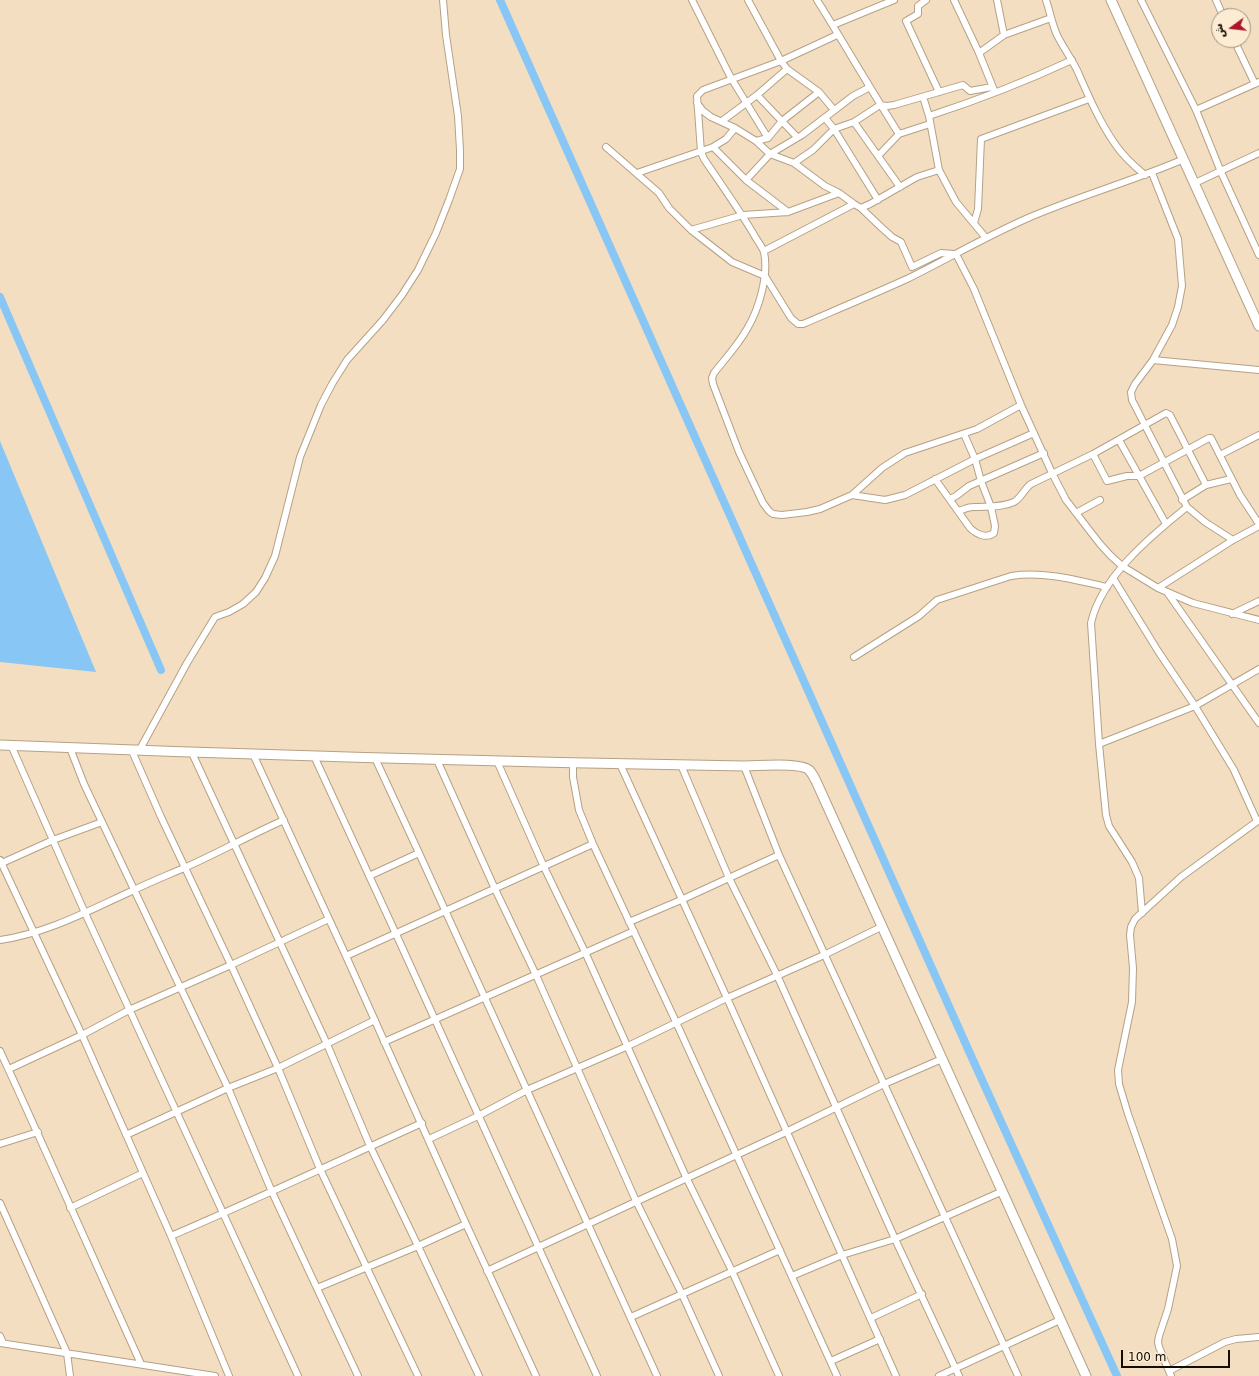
<!DOCTYPE html>
<meta charset="utf-8">
<style>
body{margin:0}
#map{position:relative;width:1259px;height:1376px;overflow:hidden;background:#f4dec1;font-family:"DejaVu Sans","Noto Naskh Arabic",sans-serif}
canvas{display:block}
.north{position:absolute;left:1211px;top:8px;width:40px;height:40px;box-sizing:border-box;background:#fdecd4;border:1px solid #9f9280;border-radius:50%;rotate:255deg;font-size:11px;font-weight:700;line-height:16px;text-align:center;color:#130c03}
.north::after{content:'';display:block;margin:auto;width:14px;height:18px;background:#ac172b;clip-path:polygon(50% 0,100% 100%,50% 72%,0 100%)}
.scale{position:absolute;left:1121px;top:1350px;width:109px;height:18px;box-sizing:border-box;border:2px solid #130c03;border-top:0;padding-left:5px;font-size:12px;line-height:14px;white-space:nowrap;color:#130c03;-webkit-text-stroke:3px #fdecd4;paint-order:stroke}
</style>
<div id="map">
<canvas width="1259" height="1376"></canvas>
<div class="north">ش</div>
<div class="scale">100 m</div>
</div>
<script>
const context = document.querySelector('canvas').getContext('2d');
context.lineJoin = 'round';
function fillPath(path, color) { context.fillStyle = color; context.fill(path, 'evenodd'); }
function trace(path, color, width, dash) { context.strokeStyle = color; context.lineWidth = width; context.lineCap = dash ? 'butt' : 'round'; context.setLineDash(dash || []); context.stroke(path); }
fillPath(new Path2D(`
 M0 441 96 672 0 662Z`), '#88c7f5');
trace(new Path2D(`
 M500 0 972 1058 1117 1376
 M0 297 161 670`), '#88c7f5', 8);
const street = new Path2D(`
 M692 0 731 78 768 138
 M748 0 781 61 787 69 819 92 834 110
 M817 0C845 45 871 90 899 134
 M926 0 918 6V14L906 21 939 92
 M954 0 979 53 994 90
 M997 0 1004 35
 M1046 0C1050 12 1052 24 1057 35 1063 47 1071 58 1077 70 1088 95 1099 121 1115 144 1123 156 1134 166 1145 175
 M1141 0 1196 110 1221 172 1259 255
 M1216 0 1223 16
 M833 25 894 0
 M837 35 781 61 703 90 697 96 701 152 704 159C721 184 738 208 753 233 756 239 762 246 764 252 769 275 759 309 747 329 738 345 725 359 714 373L712 378 713 384 739 452 763 503 769 511 773 514 782 515 807 512 820 509 852 495 882 468 905 453 977 429 1021 405
 M1234 40 1255 84
 M979 53 1004 35 1051 18
 M757 95 797 137
 M923 97 929 116 939 170 956 202 986 238
 M697 103 703 111 711 117 735 128 756 141 770 154 794 163 825 186 839 193 854 204 861 208 882 228 892 237 901 242 912 267 941 253 954 254
 M1196 110 1259 82
 M929 116C978 100 1025 82 1072 60
 M825 118 834 129 878 200
 M722 121 757 95 787 69
 M854 122 900 187
 M756 141 768 138 782 121 819 92
 M606 147 659 193 669 208 691 230 732 262 765 276 791 318 798 324H803C838 309 874 294 909 278 949 258 987 236 1028 218 1079 196 1133 181 1184 159
 M713 147 746 180 788 212
 M878 156 899 134 930 124
 M794 163 813 150 834 129 854 122 880 105 887 106 894 105 963 85 970 91 992 87
 M637 173 713 147 726 139 735 128
 M1152 173 1178 239 1182 286 1178 307 1172 325 1153 360 1135 384 1131 392 1132 400 1187 507 1205 522 1233 540
 M746 180 770 154 802 135 853 96 870 87
 M1195 183 1259 153
 M861 208 870 204 917 177 939 170
 M974 223 978 209 981 139 1089 99
 M691 230 743 215 788 212 839 193
 M764 251 854 204
 M956 254 974 289 1021 405 1052 473 1066 500 1100 544 1110 555 1122 566 1158 588 1193 603 1259 620
 M1153 360 1259 370
 M1119 440 1166 524
 M1093 454 1107 481 1127 476H1139L1209 438H1211L1240 495 1259 524
 M1220 455 1259 435
 M935 479 970 528C976 534 986 539 994 533L995 526 991 507 981 481 975 459 964 434
 M852 495 885 500 905 495 975 459 1034 433
 M950 499 956 496 969 486 1044 453
 M1182 500 1206 485 1231 479
 M958 511C963 510 968 507 973 507 987 506 1001 508 1014 502 1022 497 1024 489 1031 484L1093 454 1166 413 1170 415 1206 485
 M1076 513 1100 500
 M1113 578 1158 651 1195 706 1234 770 1257 821
 M1158 588 1233 540 1259 526
 M1167 592 1259 723
 M1232 614 1259 601
 M854 657 919 616 937 600 1011 576C1044 571 1076 580 1107 587
 M1099 744 1195 706 1259 669
 M11 745 85 913 298 1376
 M70 748 84 784 228 1088 272 1192 358 1376
 M132 751 161 817 231 965 278 1068 320 1169 418 1376
 M139 751 187 663 215 617 229 612 243 604 256 592 265 578 275 556 300 457 321 405 332 384 347 360 383 320 402 295 418 270 436 233 449 200 460 169V150L458 116 446 35 443 0
 M192 753 327 1044 370 1146 418 1246 479 1376
 M253 754 346 956 466 1224 536 1376
 M314 756 396 934 597 1376
 M375 758 419 853 657 1376
 M437 760 495 889 536 975 636 1201 682 1294 719 1376
 M497 761 544 867 585 952 686 1177 732 1271 779 1376
 M573 763V777L579 810 593 844 676 1022 837 1376
 M620 764 727 998 896 1376
 M681 765 729 878 777 975 895 1239 959 1376
 M744 766 779 855 1018 1376
 M0 860 82 1035 171 1236 229 1376
 M2 863 53 840 102 822
 M369 876 419 853
 M1142 913 1139 878 1132 862 1109 826 1106 815 1099 744 1091 623C1101 577 1151 536 1187 507
 M629 922 681 900 779 855
 M0 940C48 933 90 910 134 890 150 882 168 875 184 868 218 853 250 835 284 820
 M346 956 593 844
 M384 1042 634 931
 M0 1051C48 1155 94 1260 141 1364
 M9 1069 82 1035 129 1010 231 965 329 919
 M126 1135 228 1088 278 1068 375 1020
 M429 1139 478 1116 527 1090 628 1046 727 998 824 955 883 926
 M0 1144 38 1132
 M0 1203 67 1353 70 1376
 M70 1208 143 1173
 M171 1236C255 1200 338 1161 422 1123
 M487 1271 786 1132 884 1084 942 1059
 M792 1276 842 1255 895 1239 1003 1191
 M317 1288 418 1246 466 1224
 M631 1317 780 1250
 M871 1318 922 1294
 M0 1336 3 1343
 M0 1343 215 1376
 M831 1361 880 1339
 M1169 1371 1225 1342 1236 1339 1259 1337
 M939 1376 1060 1320
 M1171 1376 1159 1347 1158 1342 1159 1336 1168 1309 1177 1266 1172 1239 1128 1114 1119 1084 1118 1070 1132 1002 1133 968 1130 935 1131 927 1135 919 1181 877 1259 820`);
const secondary = new Path2D(`
 M1111 0 1259 326
 M0 745C248 755 496 762 744 766 758 766 800 762 809 770 812 773 814 777 816 781L1086 1376`);
trace(street, '#b5a185', 8);
trace(secondary, '#b5a185', 11);
trace(street, '#fff', 6);
trace(secondary, '#fff', 9);
</script>
